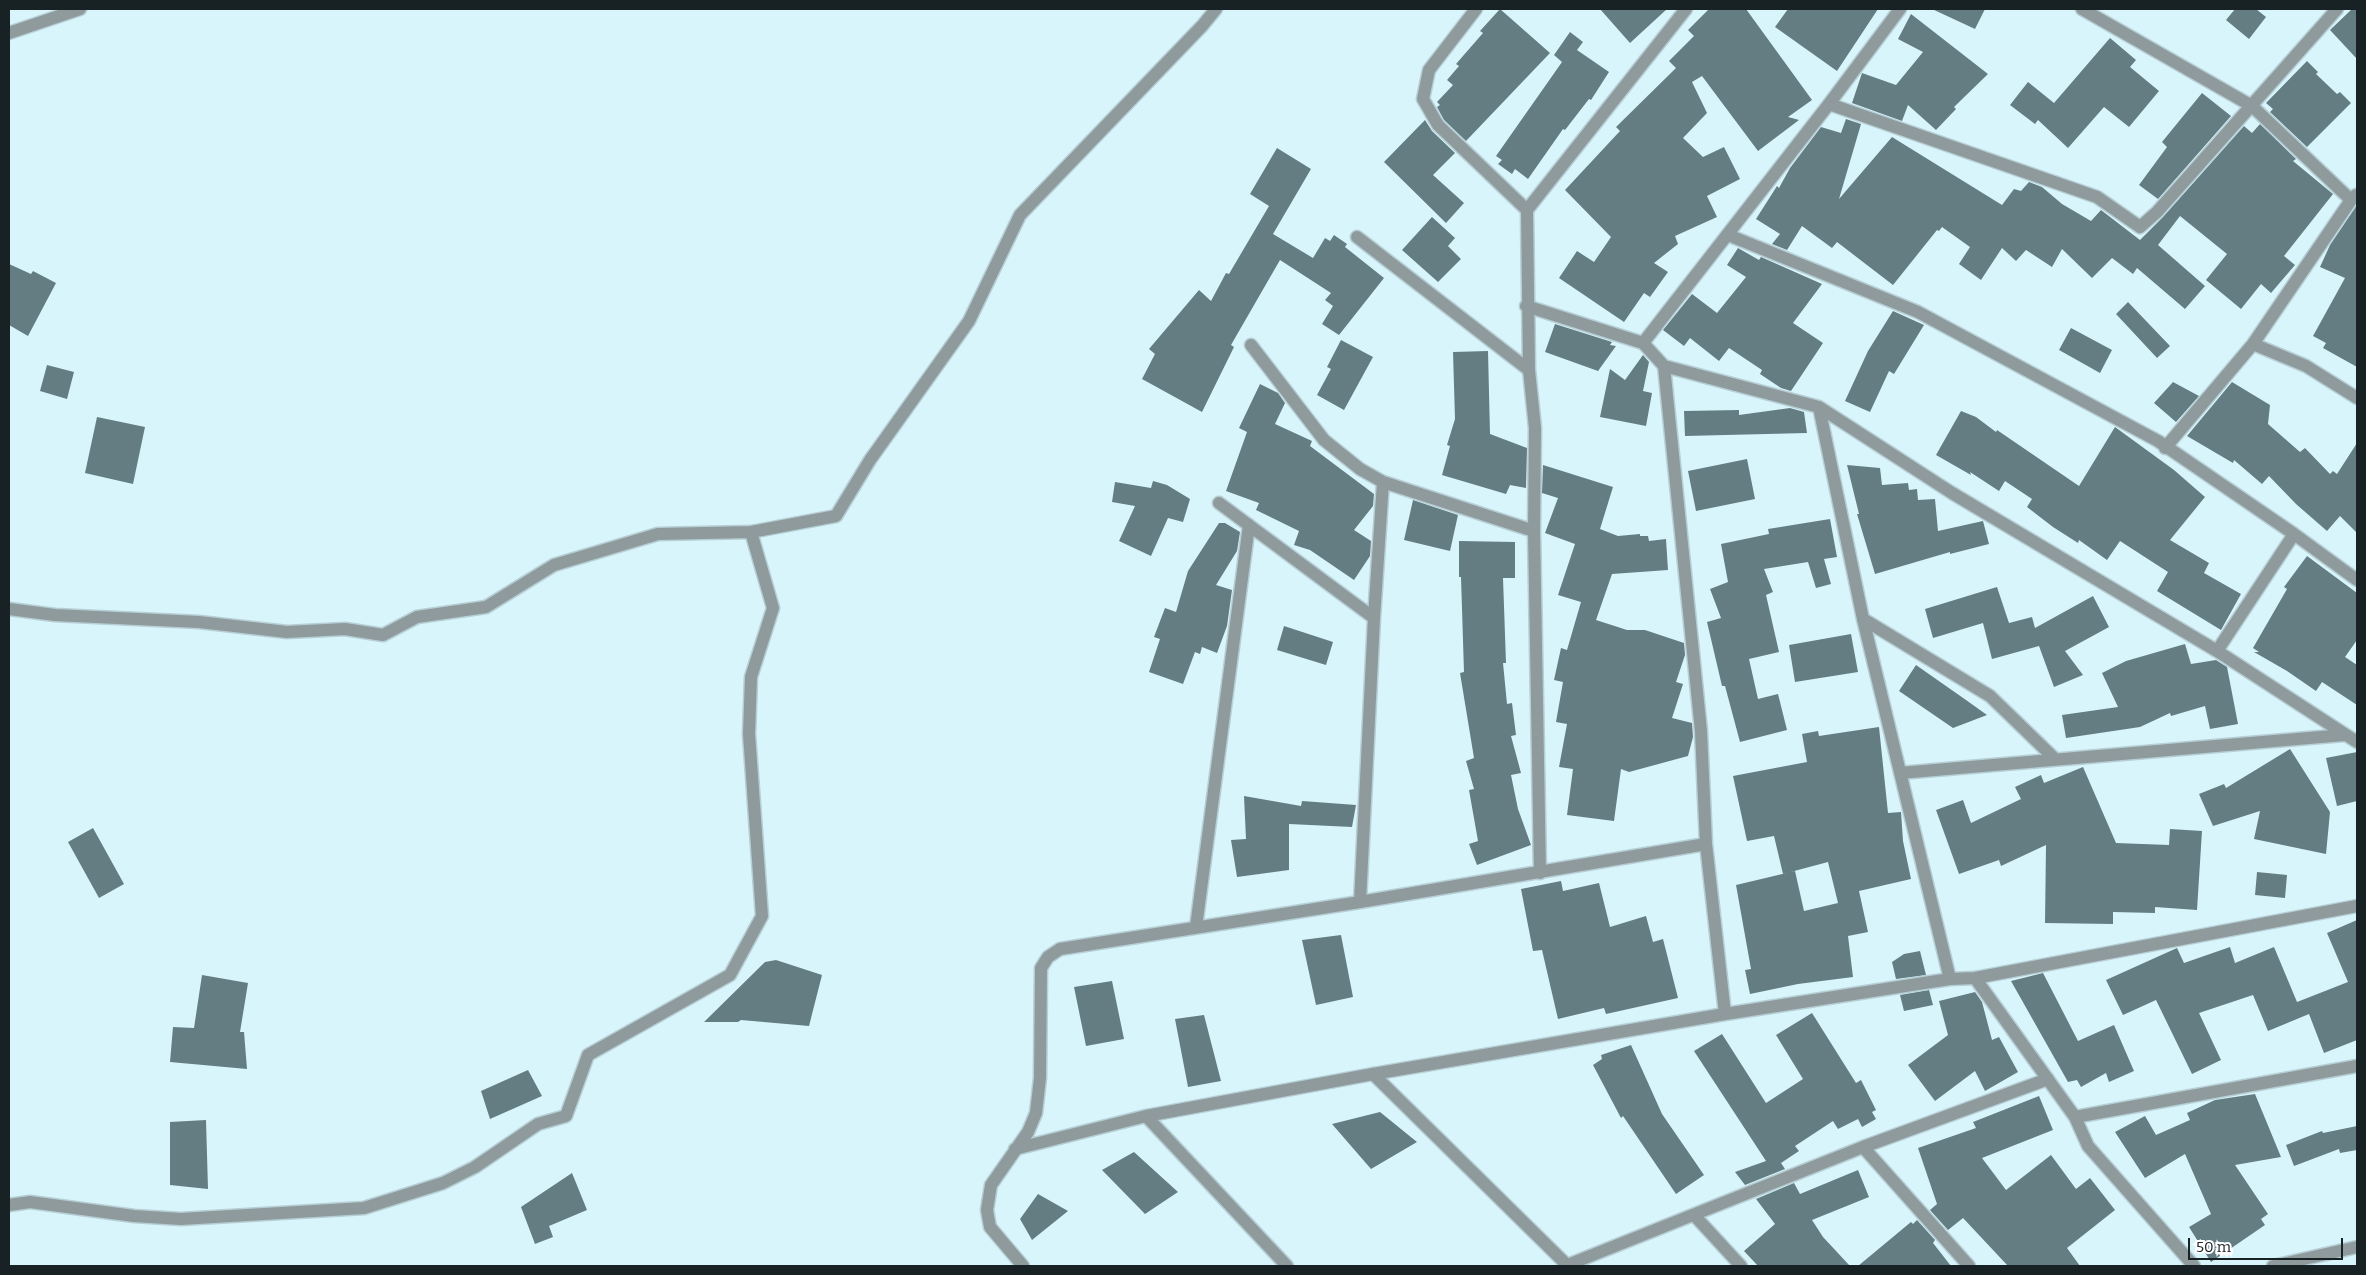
<!DOCTYPE html>
<style>
body{margin:0}
#map{position:relative;width:2366px;height:1275px;overflow:hidden;background:#d9f5fc;font-family:Bitter,serif}
canvas{display:block}
.frame{position:absolute;inset:0;border:10px solid #182225;pointer-events:none}
.scale{position:absolute;left:2188px;top:1238px;width:155px;height:22px;box-sizing:border-box;border:2px solid #182225;border-top:0;padding-left:6px;font-size:15px;line-height:18px;white-space:nowrap;color:#182225;-webkit-text-stroke:4px #fff;paint-order:stroke}
</style>
<div id="map">
<canvas width="2366" height="1275"></canvas>
<div class="frame"></div>
<div class="scale">50 m</div>
</div>
<script>
const context = document.querySelector('canvas').getContext('2d');
context.lineJoin = 'round';
function fillPath(path, color) { context.fillStyle = color; context.fill(path, 'evenodd'); }
function trace(path, color, width, dash) { context.strokeStyle = color; context.lineWidth = width; context.lineCap = dash ? 'butt' : 'round'; context.setLineDash(dash || []); context.stroke(path); }
fillPath(new Path2D(`
 M1500 9 1550 53 1466 141 1444 120 1437 107 1440 105 1437 102 1453 85 1447 80 1459 66 1456 64 1483 33 1480 31Z
 M1600 9H1667L1630 43Z
 M1709 9H1746L1812 100 1788 117 1799 120 1758 151 1702 76 1692 82 1707 113 1683 138 1703 157 1724 147 1740 179 1707 196 1717 217 1675 236 1678 244 1654 263 1668 272 1650 297 1644 293 1624 322 1559 278 1577 251 1594 262 1611 237 1565 190 1620 131 1616 127 1676 68 1669 61 1694 36 1688 30Z
 M1788 9H1878L1837 71 1775 27Z
 M1932 9H1985L1975 29Z
 M2235 9H2256L2266 17 2249 39 2226 20Z
 M2352 9H2357V59L2330 30Z
 M1911 14 1988 74 1954 107 1956 109 1936 130 1908 105 1902 121 1852 103 1862 73 1896 85 1923 52 1898 39Z
 M1570 32 1583 42 1577 50 1609 72 1591 100 1589 99 1565 130 1563 129 1528 179 1515 169 1512 174 1498 164 1502 160 1496 156 1562 62 1554 55Z
 M2110 38 2136 60 2130 67 2159 91 2129 127 2104 107 2068 148 2038 120 2035 124 2010 105 2028 82 2054 103Z
 M2307 61 2318 72 2316 74 2337 94 2340 92 2351 103 2307 147 2270 112 2273 109 2266 103Z
 M2202 93 2231 116 2158 199 2139 185 2167 147 2162 142Z
 M1846 119 1861 124 1839 199 1892 137 2002 205 2014 189 2021 191 2029 182 2042 187 2062 204 2091 221 2101 210 2140 240 2163 217 2244 126 2252 133 2260 124 2296 159 2293 161 2333 194 2284 256 2295 265 2271 293 2261 284 2241 309 2206 280 2227 254 2180 216 2158 245 2205 286 2185 309 2137 268 2133 274 2112 258 2092 278 2062 249 2052 267 2026 250 2016 261 2002 248 1981 280 1959 264 1970 247 1942 227 1939 231 1937 230 1893 285 1837 242 1832 248 1802 226 1787 250 1772 244 1780 234 1756 219 1777 186 1779 188 1790 168 1821 127 1841 133Z
 M1425 120 1432 131 1455 153 1433 175 1464 203 1446 223 1384 162Z
 M1277 148 1311 169 1273 234 1313 258 1325 238 1330 241 1334 235 1347 244 1345 247 1384 278 1339 335 1322 324 1333 306 1325 300 1331 293 1280 260 1231 345 1234 347 1202 412 1142 379 1155 354 1149 349 1199 290 1211 301 1226 273 1229 274 1269 206 1250 194Z
 M2357 205V367L2323 348 2326 343 2313 336 2345 278 2320 267 2330 245Z
 M1432 217 1455 238 1448 246 1461 259 1438 282 1402 250Z
 M1738 248 1759 260 1761 257 1822 284 1793 323 1823 343 1791 391 1781 388 1760 374 1762 370 1729 348 1719 361 1690 338 1684 346 1663 330 1692 294 1717 313 1746 277 1727 265Z
 M9 264 31 274 33 271 56 283 28 336 9 325Z
 M2128 302 2170 346 2157 358 2116 314Z
 M1893 311 1924 325 1894 374 1889 371 1870 412 1845 401 1868 351Z
 M1555 324 1612 342 1610 345 1616 346 1598 371 1545 352Z
 M2071 328 2112 350 2100 373 2059 350Z
 M1341 340 1373 357 1344 410 1317 395 1331 369 1327 367Z
 M1488 351 1490 434 1527 448 1526 488 1510 485 1506 494 1442 475 1450 446 1447 445 1455 419 1453 352Z
 M1643 355 1649 362 1643 391 1652 393 1646 426 1600 417 1610 369 1625 380Z
 M47 365 74 372 67 399 40 391Z
 M2173 382 2199 396 2176 422 2154 403Z
 M2232 382 2270 405 2268 424 2300 452 2305 448 2330 474 2333 471 2337 474 2357 443V533L2340 516 2327 531 2296 504 2269 476 2262 484 2234 460 2233 463 2187 436Z
 M1260 384 1278 393 1285 403 1275 424 1312 441 1310 446 1374 494 1373 506 1354 530 1371 541 1370 556 1354 580 1310 550 1294 545 1299 531 1256 510 1259 503 1226 491 1247 432 1239 428Z
 M1790 408 1804 412 1807 433 1685 436 1684 411 1739 410V415Z
 M1961 411 1976 417 1996 432 1997 430 2079 486 2115 427 2174 470 2205 497 2170 540 2209 563 2204 573 2241 594 2221 630 2157 591 2168 572 2120 541 2107 560 2079 540 2078 543 2053 527 2027 507 2032 499 2005 481 1999 491 1970 472 1971 475 1936 455Z
 M97 417 145 427 133 484 85 473Z
 M1747 459 1755 499 1696 511 1688 471Z
 M1543 465 1613 487 1600 529 1618 536 1640 534V536H1648L1649 541 1666 539 1668 570 1612 574 1596 620 1627 630H1645L1684 643 1685 655 1676 682 1683 684 1672 718 1692 723 1693 737 1688 756 1629 772 1621 769 1614 821 1567 815 1573 769 1559 767 1567 724 1556 722 1563 682 1554 680 1561 648 1567 650 1581 602 1558 595 1575 544 1545 533 1558 498 1542 493Z
 M1847 465 1880 468 1882 485 1908 483 1909 490 1917 489 1918 500 1935 499 1938 531 1983 521 1989 544 1950 554V552L1875 574 1857 514H1859Z
 M1153 481 1167 485 1190 499 1183 522 1168 518 1151 556 1119 541 1135 506 1112 502 1115 482 1151 488Z
 M1413 500 1458 515 1450 551 1404 540Z
 M1830 519 1837 557 1824 559 1831 584 1816 588 1808 562 1764 569 1773 592 1766 595 1779 652 1749 659 1758 699 1778 694 1787 730 1740 742 1725 686H1722L1707 622 1721 618 1710 589 1728 582 1721 544 1769 534 1768 529Z
 M1219 523H1225L1240 532 1237 551 1216 585 1232 590 1227 626 1217 653 1202 647 1200 654 1195 652 1183 684 1149 672 1160 639 1154 637 1165 608 1176 612 1188 571Z
 M1459 541 1515 542V578H1503L1506 663H1503L1507 704 1512 703 1516 735 1511 736 1521 773 1511 775 1518 809 1531 845 1477 865 1469 844 1478 841 1469 790 1474 789 1466 761 1474 758 1460 673 1464 672 1461 577H1459Z
 M2307 556 2357 593V640L2345 657 2357 665V705L2322 682 2316 691 2287 671 2254 652H2259L2253 648 2287 589 2284 587Z
 M1997 587 2009 623 2032 617 2035 628 2093 596 2109 627 2065 651 2083 675 2054 687 2039 646 1992 659 1983 623 1933 638 1925 609Z
 M1284 626 1333 642 1326 665 1277 650Z
 M1851 634 1858 672 1795 682 1789 645Z
 M2185 644 2191 664 2216 660 2227 667 2238 724 2210 729 2205 706 2171 716 2170 713 2140 727 2066 738 2062 715 2118 707 2102 673 2126 661Z
 M1916 665 1966 700 1987 715 1953 728 1899 691Z
 M1879 727 1888 813 1901 812 1903 841 1911 879 1859 891 1868 932 1848 936 1853 977 1798 984 1750 994 1745 970 1751 969 1736 885 1795 871 1804 911 1838 903 1828 862 1783 874 1774 836 1747 841 1733 776 1807 762 1802 734 1818 731 1819 736Z
 M2290 749 2330 812 2326 854 2254 839 2260 811 2213 826 2199 794 2224 784 2226 788Z
 M2357 752V801L2337 806 2326 758Z
 M2083 767 2116 843 2169 845 2170 829 2202 831 2197 910 2155 907V913L2113 912V924L2045 923 2046 845 2001 866 1999 860 1959 874 1936 810 1963 800 1971 823 2021 799 2015 787 2041 775 2044 783Z
 M1244 796 1301 806 1302 801 1356 805 1352 827 1289 824V870L1237 877 1231 840 1246 839Z
 M93 828 124 884 99 898 68 842Z
 M2257 872 2287 875 2285 898 2255 895Z
 M1561 881 1563 891 1599 883 1610 927 1646 916 1653 942 1663 939 1678 998 1606 1014 1604 1008 1558 1019 1542 950 1533 951 1521 889Z
 M2357 920V1040L2324 1053 2309 1014 2268 1031 2253 995 2199 1013 2221 1060 2192 1074 2156 1000 2123 1015 2106 980 2177 948 2184 963 2230 947 2235 963 2274 947 2297 1002 2348 982 2327 933Z
 M1341 935 1353 997 1316 1005 1302 940Z
 M1920 951 1926 975 1896 979 1892 962 1904 954Z
 M776 960 822 975 809 1026 741 1020 738 1022H704L765 962Z
 M2043 973 2078 1041 2114 1025 2134 1071 2109 1082 2106 1073 2081 1087 2077 1080 2068 1082 2011 981Z
 M202 975 248 983 240 1032H244L247 1069 170 1062 173 1027 194 1028Z
 M1112 981 1124 1039 1086 1046 1074 987Z
 M1929 990 1933 1005 1904 1011 1900 995Z
 M1975 992 1982 1002 1992 1040 1999 1037 2018 1072 1985 1091 1975 1071 1935 1101 1908 1065 1948 1035 1939 1001Z
 M1812 1013 1856 1083 1861 1080 1876 1110 1872 1112 1876 1119 1862 1127 1858 1119 1838 1129 1833 1121 1795 1146 1799 1151 1781 1163 1785 1169 1745 1185 1735 1172 1766 1161 1694 1051 1722 1034 1766 1103 1803 1079 1776 1035Z
 M1204 1015 1221 1081 1188 1087 1175 1019Z
 M1631 1045 1662 1114 1704 1175 1676 1194 1623 1116 1621 1118 1593 1065 1602 1059 1601 1055Z
 M528 1070 542 1096 490 1119 481 1091Z
 M2255 1094 2281 1157 2235 1165 2268 1214 2261 1219 2265 1225 2211 1262 2189 1227 2211 1214 2185 1154 2145 1178 2115 1132 2145 1116 2156 1135 2190 1120 2187 1113 2215 1100Z
 M2039 1096 2053 1130 1982 1158 2006 1190 2051 1155 2076 1189 2090 1178 2115 1210 2067 1248 2080 1266H2008L1963 1218 1948 1230 1930 1210 1937 1204 1918 1148 1976 1128 1973 1122Z
 M1380 1112 1417 1142 1371 1169 1332 1124Z
 M206 1120 208 1189 170 1185V1122Z
 M2357 1126V1150L2340 1153 2339 1149 2294 1166 2286 1145 2322 1131 2323 1133Z
 M1134 1152 1178 1192 1145 1214 1102 1170Z
 M1858 1170 1869 1197 1812 1220 1823 1237 1850 1266H1758L1744 1251 1775 1224 1756 1199 1794 1183 1800 1194Z
 M572 1173 587 1210 549 1226 553 1237 535 1244 521 1207Z
 M1038 1194 1068 1211 1032 1240 1020 1219Z
 M1917 1220 1935 1240 1933 1243 1951 1266H1858L1911 1222 1913 1224Z`), '#637d83');
const minor = new Path2D(`
 M1476 9 1429 70 1423 99 1438 125 1527 210
 M2082 9 2252 106 2351 200
 M9 33 80 9
 M1829 104 2097 197 2140 227 2157 212 2337 9
 M1728 235 1918 312 2158 441 2294 534 2357 580
 M1357 237 1529 370
 M1526 306 1643 343 1664 366 1819 407 1952 493 2217 651 2357 742
 M1643 343 1829 104 1900 9
 M2253 344 2306 366 2357 398
 M1251 345 1324 440 1360 469 1383 482 1534 531
 M1664 366 1701 731 1706 844 1725 1014
 M1819 407 1863 619 1950 979
 M2165 448 2253 344 2351 200 2356 195
 M1219 503 1374 618
 M751 532 836 516 870 460 969 321 1020 215 1202 26 1216 9
 M9 609 55 615 199 622 287 632 345 629 383 635 417 617 486 607 554 565 658 534 751 532 773 608 751 677 749 734 762 916 730 975 588 1055 566 1116 538 1124 475 1167 443 1183 364 1208 181 1219 134 1216 30 1202 9 1205
 M1863 619 1990 696 2055 759
 M2217 651 2294 534
 M1900 773 2344 735
 M1540 873 1534 531 1535 428 1529 370 1527 210 1686 9
 M1360 902 1374 618 1383 482
 M1196 927 1249 525
 M1975 978 2075 1117 2088 1146 2194 1266
 M1373 1074 1567 1265
 M1146 1116 1287 1266
 M2075 1117 2357 1066
 M1863 1147 1969 1266
 M1015 1149 1146 1116 1373 1074 1725 1014 1950 979 1975 978 2357 906
 M1694 1215 1741 1266
 M1023 1266 990 1227 987 1210 991 1185 1028 1132 1036 1113 1040 1078 1041 968 1048 957 1060 949 1360 902 1706 844
 M1565 1266 1863 1147 2048 1079
 M2273 1266 2357 1247`);
trace(minor, '#b6cfd5', 15);
trace(minor, '#8f9a9d', 12);
</script>
